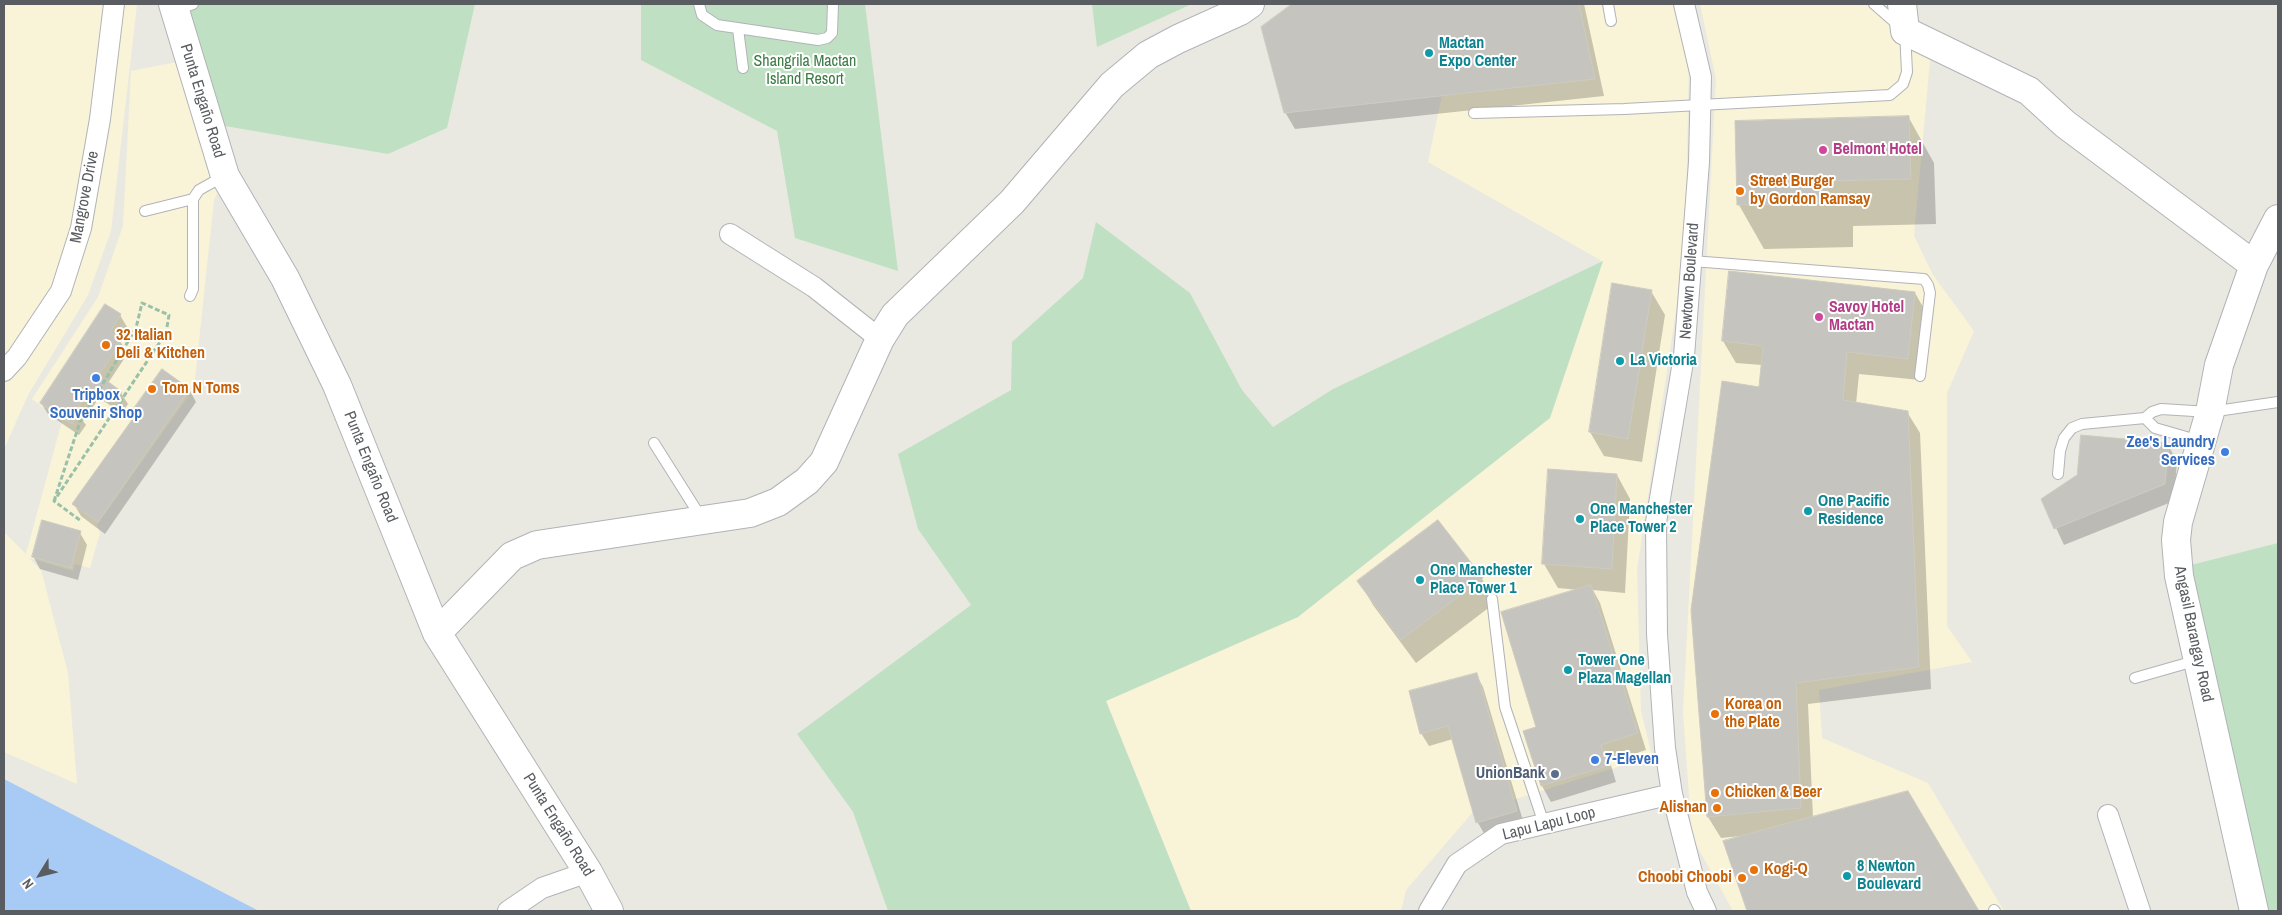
<!DOCTYPE html>
<meta charset="utf-8">
<style>
body{margin:0}
#map{position:relative;width:2282px;height:915px;overflow:hidden;background:#eae9e1;font-family:"Archivo Narrow",sans-serif}
canvas{display:block}
.frame{position:absolute;inset:0;border:5px solid #595c60;pointer-events:none}
.north{position:absolute;left:15px;top:850px;width:50px;height:50px;-webkit-text-stroke:4px #fff;paint-order:stroke;rotate:234deg;font-size:14px;font-weight:700;line-height:20px;text-align:center;color:#595c60}
.north::after{content:'';display:block;margin:auto;width:18px;height:22px;background:#595c60;clip-path:polygon(50% 0,100% 100%,50% 72%,0 100%)}
</style>
<div id="map">
<canvas width="2282" height="915"></canvas>
<div class="frame"></div>
<div class="north">N</div>
</div>
<script>
const context = document.querySelector('canvas').getContext('2d');
context.lineJoin = 'round';
function fillPath(path, color) { context.fillStyle = color; context.fill(path, 'evenodd'); }
function trace(path, color, width, dash) { context.strokeStyle = color; context.lineWidth = width; context.lineCap = dash ? 'butt' : 'round'; context.setLineDash(dash || []); context.stroke(path); }
function write(font, color, halo, rows, align = 'center') {
  context.font = font + ' "Archivo Narrow",sans-serif'; context.lineWidth = 4; context.setLineDash([]); context.textBaseline = 'middle'; context.strokeStyle = halo; context.fillStyle = color; for (const [text, x, y, turn = 0] of rows) {
    context.save(); context.translate(x, y); context.rotate((+turn || 0) * Math.PI / 180); context.textAlign = isNaN(turn) ? turn : align; if (halo) context.strokeText(text, 0, 0); context.fillText(text, 0, 0); context.restore();
  }
}
fillPath(new Path2D(`
 M4 4H137L111 231 88 295 28 395 4 449Z
 M1461 4H1674L1689 63 1685 251 1637 570 1641 711 1652 756 1472 813 1406 890 1401 911H1191L1106 701 1298 617 1602 261 1428 162Z
 M1700 4H1869L1930 60 1914 236 1933 275 1974 331 1947 393V626L1972 662 1819 690 1822 738 1928 783 2004 911H1733L1692 837 1683 712 1716 79Z
 M177 62 209 172 219 189 214 200 194 388 97 525 100 533 90 568 75 564 73 571 29 558 41 570 68 673 77 784 4 752V532L26 554 62 421 32 399 98 297 123 226 131 71Z`), '#f9f4d7');
fillPath(new Path2D(`
 M187 4H475L447 128 388 154 225 126Z
 M641 4H865L898 271 795 238 777 131 641 60Z
 M1092 4H1192L1097 47Z
 M1096 222 1190 293 1242 390 1273 427 1333 389 1603 261 1550 418 1298 617 1106 701 1191 911H888L853 812 797 734 971 605 918 529 898 454 1011 390 1012 342 1083 278Z
 M2278 543V911H2267L2183 567Z`), '#c0e0c3');
fillPath(new Path2D(`
 M4 779 259 911H4Z`), '#a7cbf4');
fillPath(new Path2D(`
 M1294 4H1584L1604 96 1295 129 1285 112 1262 28Z
 M1909 118 1934 163 1936 224 1853 226V247L1764 249 1739 205Z
 M1651 291 1665 315 1642 462 1604 456 1590 432Z
 M1915 293 1927 314 1920 380 1859 374 1856 404 1907 412 1920 433 1931 689 1808 704 1813 818 1908 792 1977 911H1749L1725 842 1741 836 1721 838 1708 817 1693 610 1760 388 1762 365 1736 363 1723 341Z
 M106 306 120 315 127 327 119 340 128 353 108 383 121 393 128 404 122 413 99 398 83 421 86 425 79 435 48 414 41 403Z
 M189 389 196 402 105 534 81 516 74 504 134 419 132 414Z
 M2168 445 2177 461 2174 501 2064 545 2043 500Z
 M1617 475 1630 499 1625 593 1593 590 1600 603 1646 750 1610 762 1616 782 1551 802 1542 786 1538 728 1579 590 1558 588 1544 564Z
 M80 533 87 545 78 580 40 569 33 556Z
 M1482 579 1495 603 1416 663 1373 605 1359 581Z
 M1476 674 1483 687 1524 824 1485 835 1478 823 1453 739 1429 746 1421 733Z`), '#0003');
const building = new Path2D(`
 M1292 4H1579L1595 79 1284 113 1261 27Z
 M1909 116 1911 179 1827 181 1828 203 1737 205 1735 121Z
 M1729 271 1915 292 1908 359 1847 352 1843 400 1908 411 1919 667 1796 683 1801 808 1707 817 1691 610 1722 381 1759 387 1763 346 1722 341Z
 M1612 283 1652 290 1628 439 1589 432Z
 M105 304 121 314 110 332 122 340 99 375 122 392 115 402 92 387 76 410 80 412 72 424 40 403Z
 M162 369 190 389 98 522 72 504 134 417 130 414Z
 M2081 435 2169 443 2165 484 2054 529 2041 499 2077 475Z
 M1548 469 1617 474 1612 569 1542 564Z
 M42 520 81 531 71 568 32 557Z
 M1438 520 1483 578 1401 640 1357 581Z
 M1591 585 1638 733 1601 745 1607 766 1541 786 1523 731 1536 727 1501 612Z
 M1477 673 1517 811 1476 823 1448 726 1420 734 1409 691Z
 M1908 791 1979 911H1747L1723 841Z`);
fillPath(building, '#c6c4be');
trace(building, '#cecbc0', 1);
const lane = new Path2D(`
 M699 4 702 15 717 25 818 40 827 38 832 33 833 4
 M1608 4 1611 21
 M176 10 193 4
 M738 29 743 68
 M1474 113 1624 109 1890 95 1903 84 1907 72 1905 31 1874 4
 M145 211 193 199
 M1692 261 1924 279 1928 285 1930 293 1920 376
 M190 296 193 289V199L199 190 224 176
 M2145 418 2152 412 2161 409 2210 412 2278 402
 M654 443 702 519
 M2058 474 2060 451 2064 438 2072 428 2082 424 2145 418 2155 428 2200 441
 M1492 599 1505 707 1544 824
 M2135 678 2198 660
 M1994 910 1995 911`);
const street = new Path2D(`
 M1684 4 1701 77 1699 162 1684 356 1656 522 1657 634 1665 748 1672 794 1697 892 1706 911
 M730 234 814 287 880 339
 M4 371 17 357 61 291 81 228 100 119 114 4
 M2108 815 2140 911
 M508 911 542 888 588 872
 M1429 911 1457 864 1501 834 1672 794`);
const secondary = new Path2D(`
 M173 4 225 176 285 278 337 385 437 633 588 872 609 911
 M1902 4 1905 31 2029 91 2065 124 2254 265
 M437 633 512 556 537 545 750 513 778 502 807 481 824 462 880 339 895 315 1012 202 1112 85 1148 55 1178 39 1240 11 1250 4
 M2254 911 2179 576 2176 540 2178 522 2210 412 2219 365 2254 265 2278 219`);
trace(lane, '#b1b3b7', 12);
trace(street, '#b1b3b7', 22);
trace(secondary, '#b0b3b7', 30);
trace(new Path2D(`
 M54 501 80 422 136 328 142 303 169 315 166 333 54 501 81 521`), '#9ac0a8', 3, [5, 2.5]);
trace(lane, '#fff', 10);
trace(street, '#fff', 20);
trace(secondary, '#fff', 28);
for (const [x, y, r, color] of [
 [1429,53,5,"#0f9aa8"],
 [1823,150,5,"#d1479c"],
 [1740,191,5,"#e8710a"],
 [1819,317,5,"#d1479c"],
 [106,345,5,"#e8710a"],
 [1620,361,5,"#0f9aa8"],
 [96,378,5,"#3f7fe0"],
 [152,389,5,"#e8710a"],
 [2225,452,5,"#3f7fe0"],
 [1808,511,5,"#0f9aa8"],
 [1580,519,5,"#0f9aa8"],
 [1420,580,5,"#0f9aa8"],
 [1568,670,5,"#0f9aa8"],
 [1715,714,5,"#e8710a"],
 [1595,760,5,"#3f7fe0"],
 [1555,774,5,"#5c6f8a"],
 [1715,793,5,"#e8710a"],
 [1717,808,5,"#e8710a"],
 [1754,870,5,"#e8710a"],
 [1847,876,5,"#0f9aa8"],
 [1742,878,5,"#e8710a"]
]) { const dot = new Path2D(); dot.arc(x, y, r, 0, 2 * Math.PI); context.fillStyle = color; context.fill(dot); trace(dot, '#fff', 2); }
write('bold 16px', '#0d838f', '#fff', [
 ["Mactan",1439,44],
 ["Expo Center",1439,62],
 ["La Victoria",1630,361],
 ["One Pacific",1818,502],
 ["Residence",1818,520],
 ["One Manchester",1590,510],
 ["Place Tower 2",1590,528],
 ["One Manchester",1430,571],
 ["Place Tower 1",1430,589],
 ["Tower One",1578,661],
 ["Plaza Magellan",1578,679],
 ["8 Newton",1857,867],
 ["Boulevard",1857,885]
], 'left');
write('16px', '#3d7b46', '#fff', [
 ["Shangrila Mactan",805,62],
 ["Island Resort",805,80]
]);
write('16px', '#595c60', '#fff', [
 ["Punta Engaño Road",202,101,73],
 ["Mangrove Drive",85,197,-79],
 ["Newtown Boulevard",1690,281,-86],
 ["Punta Engaño Road",370,467,68],
 ["Angasil Barangay Road",2193,634,78],
 ["Lapu Lapu Loop",1549,824,-14],
 ["Punta Engaño Road",558,825,58]
]);
write('bold 16px', '#b23c85', '#fff', [
 ["Belmont Hotel",1833,150],
 ["Savoy Hotel",1829,308],
 ["Mactan",1829,326]
], 'left');
write('bold 16px', '#c56008', '#fff', [
 ["Street Burger",1750,182],
 ["by Gordon Ramsay",1750,200],
 ["32 Italian",116,336],
 ["Deli & Kitchen",116,354],
 ["Tom N Toms",162,389],
 ["Korea on",1725,705],
 ["the Plate",1725,723],
 ["Chicken & Beer",1725,793],
 ["Alishan",1707,808,"right"],
 ["Kogi-Q",1764,870],
 ["Choobi Choobi",1732,878,"right"]
], 'left');
write('bold 16px', '#366cbe', '#fff', [
 ["Tripbox",96,396],
 ["Souvenir Shop",96,414],
 ["Zee's Laundry",2215,443,"right"],
 ["Services",2215,461,"right"],
 ["7-Eleven",1605,760,"left"]
]);
write('bold 16px', '#4e5e75', '#fff', [
 ["UnionBank",1545,774]
], 'right');
</script>
